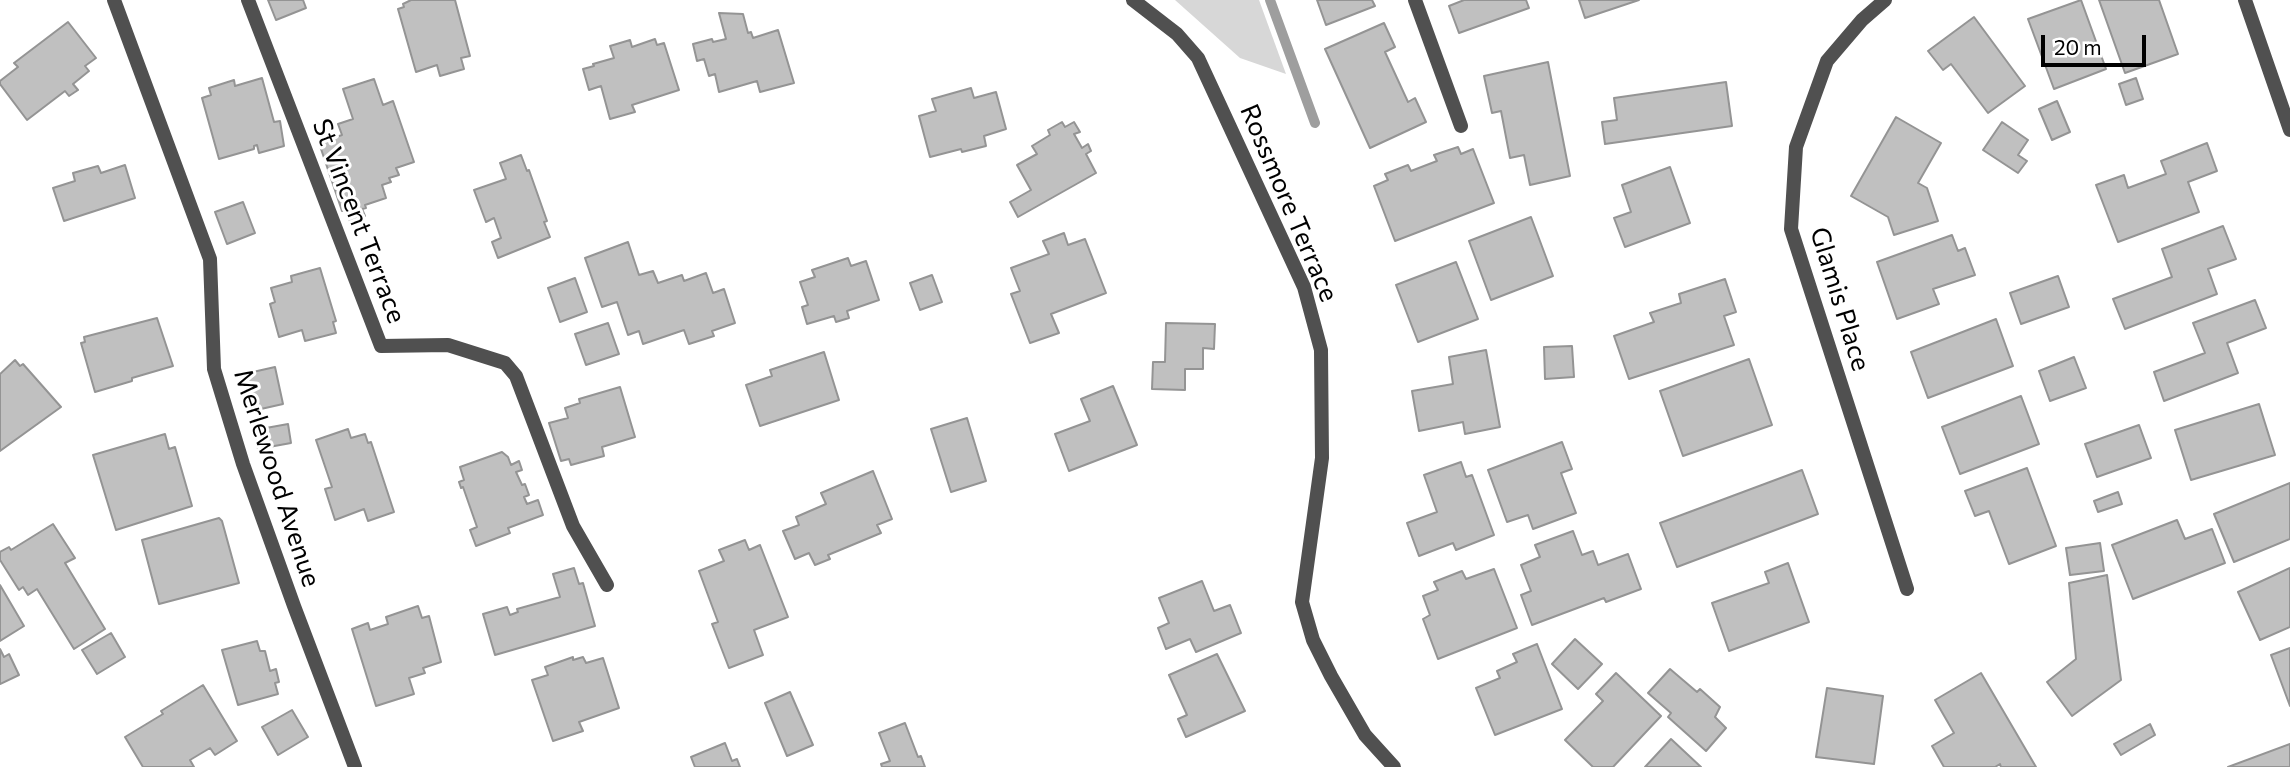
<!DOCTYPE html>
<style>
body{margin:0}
#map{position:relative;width:2290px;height:767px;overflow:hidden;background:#fff;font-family:Commissioner,sans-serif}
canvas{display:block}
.scale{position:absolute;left:2041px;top:35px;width:105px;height:32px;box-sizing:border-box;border:4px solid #000;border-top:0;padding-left:9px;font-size:21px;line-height:24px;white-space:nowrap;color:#000;-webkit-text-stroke:5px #fff;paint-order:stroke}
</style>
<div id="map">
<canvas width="2290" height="767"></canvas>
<div class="scale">20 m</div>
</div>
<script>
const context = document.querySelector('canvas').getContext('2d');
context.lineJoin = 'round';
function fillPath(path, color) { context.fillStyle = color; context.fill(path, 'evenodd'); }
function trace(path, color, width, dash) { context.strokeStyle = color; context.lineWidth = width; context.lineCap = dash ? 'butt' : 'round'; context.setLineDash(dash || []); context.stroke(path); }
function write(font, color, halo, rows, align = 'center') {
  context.font = font + ' Commissioner,sans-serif'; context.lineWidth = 6; context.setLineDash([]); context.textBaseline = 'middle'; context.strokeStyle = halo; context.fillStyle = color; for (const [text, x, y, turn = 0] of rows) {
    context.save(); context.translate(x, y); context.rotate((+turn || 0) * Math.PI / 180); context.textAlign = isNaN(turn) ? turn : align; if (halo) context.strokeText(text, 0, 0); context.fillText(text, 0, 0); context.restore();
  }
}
fillPath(new Path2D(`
 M1175 0H1259L1286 74 1240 58Z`), '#d7d7d7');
trace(new Path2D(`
 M1270 0 1315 123`), '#9e9e9e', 10);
const building = new Path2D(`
 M268 0H303L306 8 276 20Z
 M411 0H455L470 56 461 58 464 69 440 76 437 65 416 72 398 9 404 7 403 4Z
 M1317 0H1372L1375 6 1326 25Z
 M1464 0H1526L1529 8 1459 33 1449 6Z
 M1579 0H1639L1585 18Z
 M2081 0 2106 69 2054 89 2028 19Z
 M2099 0H2159L2178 54 2125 73Z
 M719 13 743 14 748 33 751 32 753 38 778 30 794 83 760 92 757 81 719 92 715 74 709 76 704 59 697 61 693 44 712 39 713 42 726 39Z
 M1974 17 2025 86 1988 113 1951 64 1943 70 1928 51Z
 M68 22 96 58 85 66 89 71 73 84 78 90 69 96 65 91 27 120 0 84V81L18 67 14 63Z
 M1384 23 1395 47 1385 52 1408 102 1415 98 1426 122 1370 148 1325 49Z
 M655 39 657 45 664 43 679 90 632 105 635 112 610 119 601 86 589 90 583 69 594 66 593 64 614 58 610 46 630 40 632 47Z
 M1548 62 1570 176 1530 185 1524 155 1510 158 1501 111 1492 113 1484 76Z
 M262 78 274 122 280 121 284 146 259 153 257 145 254 146V149L219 159 202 98 211 95 209 88 234 80 235 86Z
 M2136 78 2143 99 2126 105 2119 84Z
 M374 79 383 105 393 101 414 162 396 168 399 175 389 178 391 182 382 185 386 198 365 205 366 208 362 209 365 216 350 222 346 210 342 211 319 143 342 135 338 124 353 119 343 89Z
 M1726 82 1732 126 1605 144 1602 122 1617 120 1614 98Z
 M971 88 974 98 996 92 1006 129 984 136 986 146 962 152 961 149 930 157 919 116 936 111 932 99Z
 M2057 101 2070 132 2052 140 2039 109Z
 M1896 117 1941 143 1918 183 1927 188 1938 221 1894 235 1888 217 1851 196Z
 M1062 122 1065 127 1074 122 1080 132 1074 134 1082 148 1088 144 1091 151 1086 154 1096 173 1018 217 1010 202 1031 190 1017 165 1037 154 1032 146 1050 135 1048 130Z
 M2002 122 2028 140 2018 155 2027 161 2018 173 1983 150Z
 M2207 143 2217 171 2188 182 2199 212 2118 242 2096 185 2124 175 2128 188 2166 174 2161 161Z
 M1458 147 1461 154 1473 149 1494 203 1395 241 1374 186 1388 180 1385 174 1408 165 1411 171 1437 161 1434 155Z
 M521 155 527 171 529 170 547 221 544 222 550 237 498 258 492 242 501 238 494 218 486 222 474 190 506 179 500 163Z
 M125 165 135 198 64 221 53 188 75 181 73 173 98 166 101 173Z
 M1670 167 1690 223 1625 247 1614 218 1631 212 1622 185Z
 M243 202 255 233 227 244 215 212Z
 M1531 217 1553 276 1491 300 1469 241Z
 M2223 226 2236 259 2208 269 2217 294 2125 329 2113 299 2172 277 2162 249Z
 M1064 233 1068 245 1085 239 1106 293 1051 314 1059 333 1030 343 1011 294 1020 291 1011 268 1049 254 1043 241Z
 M1952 235 1958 251 1965 248 1975 275 1933 289 1939 304 1897 319 1877 262Z
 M628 242 639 275 653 271 658 283 682 275 684 281 706 273 713 293 724 289 735 323 712 331 714 336 689 344 684 330 643 344 639 331 628 335 617 302 602 307 585 258Z
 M848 258 851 266 866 261 879 300 847 311 849 318 836 322 834 316 807 324 802 307 808 305 800 282 815 277 812 270Z
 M1456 262 1478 319 1418 342 1396 285Z
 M320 268 336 321 333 322 336 333 305 341 302 330 279 337 270 304 275 302 271 288 292 282 291 276Z
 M932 275 942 302 920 310 910 283Z
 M2058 276 2069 307 2021 324 2010 293Z
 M575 278 587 312 560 322 548 288Z
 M1725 279 1736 312 1724 316 1734 345 1629 379 1614 336 1654 322 1650 313 1681 303 1679 294Z
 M2255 300 2266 328 2227 343 2238 373 2164 401 2154 372 2205 353 2193 323Z
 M157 318 173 366 132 378V381L95 392 81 343 85 342 84 337Z
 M1996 319 2013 366 1928 398 1911 352Z
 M608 323 619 354 586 365 575 334Z
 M1166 323 1215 324 1214 349 1203 348V369H1185V390L1152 389 1153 362H1165Z
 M1572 346 1574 377 1545 379 1544 347Z
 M1486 350 1500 427 1465 434 1463 422 1419 431 1412 391 1453 384 1449 357Z
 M824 352 839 400 760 426 746 385 772 376 770 370Z
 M2074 357 2086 388 2050 401 2039 371Z
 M1749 359 1772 425 1683 456 1660 391Z
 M15 360 20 366 23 364 61 407 0 451V374Z
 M275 367 283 404 252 411 244 374Z
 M1113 386 1137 445 1069 471 1055 434 1090 421 1081 399Z
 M620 387 635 437 602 447 604 456 571 465 569 459 561 461 549 423 568 418 565 408 580 403 579 399Z
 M2021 396 2039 444 1960 474 1942 427Z
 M2259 404 2275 455 2191 480 2175 430Z
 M967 418 986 481 951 492 931 429Z
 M288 424 291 443 258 449 255 430Z
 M2139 425 2151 458 2097 477 2085 444Z
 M348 429 351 438 365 434 368 443 371 442 394 512 368 521 364 509 335 520 325 489 332 487 316 440Z
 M165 434 169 449 175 447 192 506 116 530 93 455Z
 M1562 442 1572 469 1561 473 1576 513 1533 529 1528 515 1507 522 1488 470Z
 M502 452 508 457 511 465 519 461 522 470 516 472 522 485 525 484 529 495 524 497 527 504 538 500 543 515 508 528 510 533 476 546 470 530 477 527 463 487 461 488 459 482 464 480 460 467Z
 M1461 462 1466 477 1472 475 1494 535 1456 550 1453 543 1419 556 1407 523 1437 512 1424 475Z
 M2027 468 2056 546 2009 564 1989 511 1975 516 1965 491Z
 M1802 470 1818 514 1677 567 1660 523Z
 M873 471 892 519 877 525 881 533 828 555 830 559 815 565 809 553 795 559 783 531 799 525 796 517 826 504 821 493Z
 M2290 483V539L2234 562 2214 514Z
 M2118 492 2122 504 2098 512 2094 501Z
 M219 518 222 521 239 583 159 604 142 540Z
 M2177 520 2185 539 2212 529 2225 563 2133 599 2112 545Z
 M53 524 75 558 65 563 105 629 74 649 37 589 28 595 23 587 19 590 0 560V552L9 547 11 550Z
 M1573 531 1582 555 1593 551 1598 565 1628 554 1641 589 1606 602 1604 598 1532 625 1521 595 1531 591 1521 565 1540 557 1535 545Z
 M745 540 749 550 760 545 788 617 754 630 763 655 729 668 712 624 718 622 699 571 724 561 719 550Z
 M2100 543 2104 571 2070 575 2066 548Z
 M1788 563 1809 622 1729 651 1712 603 1769 583 1765 572Z
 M574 568 579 584 583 583 595 626 495 655 483 614 507 607 510 615 518 612 517 609 560 597 553 574Z
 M2290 568V627L2260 640 2238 592Z
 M1494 569 1517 628 1438 659 1423 619 1430 615 1423 596 1438 590 1434 582 1462 571 1466 579Z
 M2107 575 2121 680 2072 716 2047 682 2076 659 2069 583Z
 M1202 581 1214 611 1230 605 1241 633 1196 652 1190 639 1166 649 1158 628 1169 623 1159 598Z
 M0 585 24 626 0 641Z
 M418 606 422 618 429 616 441 662 423 668 425 673 409 678 414 694 376 706 352 629 368 623 370 630 388 624 386 617Z
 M111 633 125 657 97 674 82 650Z
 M1575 639 1602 664 1578 689 1552 664Z
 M257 641 260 651H265L270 671 276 669 279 682 275 683 278 694 238 705 222 650Z
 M1537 644 1562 709 1495 735 1476 688 1500 678 1497 671 1517 662 1513 654Z
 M2290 648V706L2271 655Z
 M0 649 4 657 9 654 19 675 0 684Z
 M1217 654 1245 711 1186 737 1178 719 1187 715 1169 675Z
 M573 657V660L583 657 586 663 603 658 619 708 579 722 583 731 553 741 532 680 548 675 545 667Z
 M1670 669 1697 692 1700 689 1720 707 1715 717 1726 728 1706 751 1668 717 1671 713 1648 693Z
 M1616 673 1661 716 1613 767H1593L1565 740 1603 701 1596 694Z
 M1981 673 2036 767H2001L2000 764 1995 767H1944L1932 746 1954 733 1935 700Z
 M203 685 237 741 215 755 210 748 190 760 194 767H143L125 737 163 714 161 711Z
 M1827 688 1883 696 1874 764 1816 757Z
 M790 692 813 745 787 756 765 703Z
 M292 710 308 737 278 755 262 727Z
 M905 723 918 757 921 756 925 767H882L881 764 890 761 879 733Z
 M2150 724 2155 735 2121 755 2114 744Z
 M1671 739 1701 767H1645Z
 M725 743 732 761 737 759 740 767H695L691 757Z
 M2290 744V767H2228Z`);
fillPath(building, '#c0c0c0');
trace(building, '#949494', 2);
trace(new Path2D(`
 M114 0 210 259 214 369 243 464 294 606 355 767
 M248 0 381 346 448 345 505 363 516 376 573 526 607 585
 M1133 0 1177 34 1198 58 1304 287 1321 350 1322 458 1302 602 1313 640 1331 676 1365 735 1394 767
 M1415 0 1461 126
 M1885 0 1862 20 1827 61 1796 147 1791 229 1907 589
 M2245 0 2290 130`), '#505050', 14);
write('26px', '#000', '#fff', [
 ["Rossmore Terrace",1289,203,67],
 ["St Vincent Terrace",359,221,69],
 ["Glamis Place",1840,299,73],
 ["Merlewood Avenue",277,478,72]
]);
</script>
